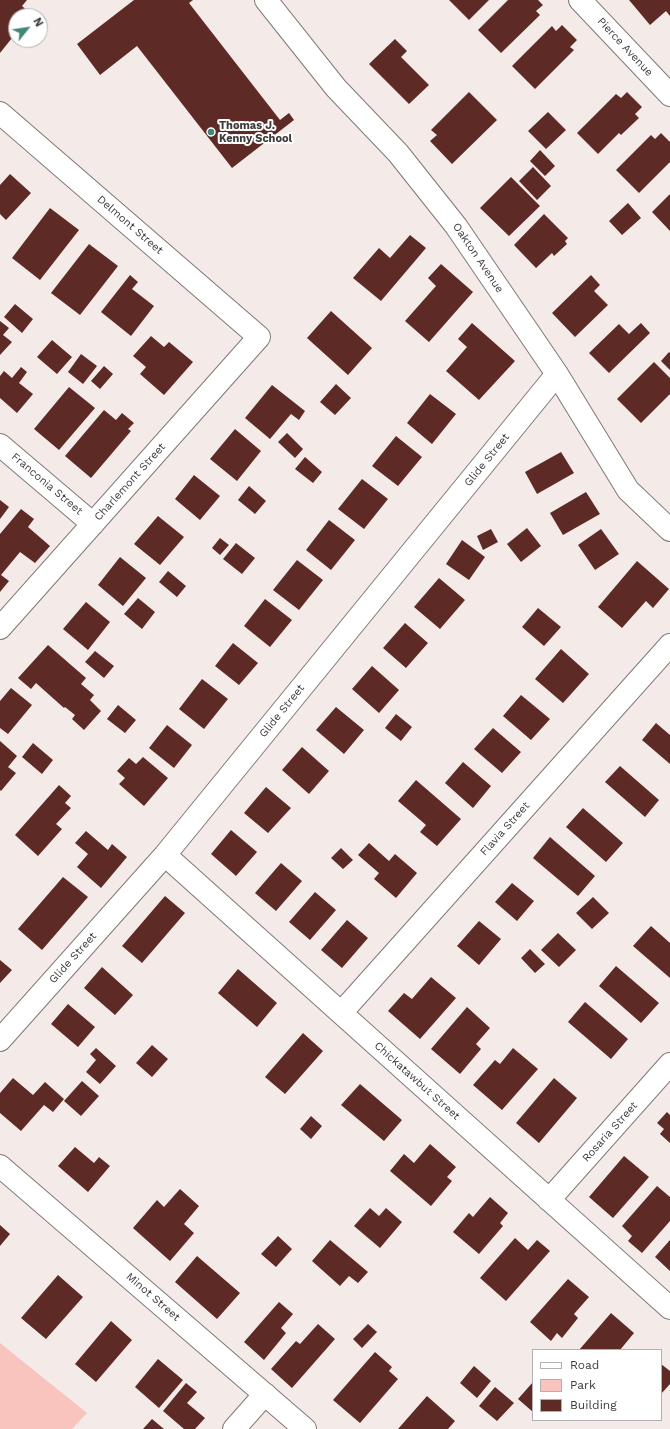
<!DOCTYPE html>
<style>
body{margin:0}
#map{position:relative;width:670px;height:1429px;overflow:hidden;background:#f4eae8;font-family:"Work Sans",sans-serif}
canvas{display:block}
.legend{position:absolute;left:532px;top:1349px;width:130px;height:72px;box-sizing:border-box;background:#fff;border:1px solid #b2b1b1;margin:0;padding:5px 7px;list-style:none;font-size:12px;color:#3f3b3b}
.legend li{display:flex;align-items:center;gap:8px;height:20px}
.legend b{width:20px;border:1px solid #b2b1b1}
.north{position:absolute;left:8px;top:8px;width:40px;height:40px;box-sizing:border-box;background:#fff;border:1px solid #b2b1b1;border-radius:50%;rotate:60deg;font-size:11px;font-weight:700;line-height:16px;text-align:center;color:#3f3b3b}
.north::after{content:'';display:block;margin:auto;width:14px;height:18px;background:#448677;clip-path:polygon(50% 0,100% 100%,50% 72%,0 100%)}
</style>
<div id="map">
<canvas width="670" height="1429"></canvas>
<ul class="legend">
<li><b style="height:5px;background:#fff"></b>Road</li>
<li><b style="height:11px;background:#f9c4be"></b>Park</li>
<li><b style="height:11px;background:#5e2a26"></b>Building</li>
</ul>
<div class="north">N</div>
</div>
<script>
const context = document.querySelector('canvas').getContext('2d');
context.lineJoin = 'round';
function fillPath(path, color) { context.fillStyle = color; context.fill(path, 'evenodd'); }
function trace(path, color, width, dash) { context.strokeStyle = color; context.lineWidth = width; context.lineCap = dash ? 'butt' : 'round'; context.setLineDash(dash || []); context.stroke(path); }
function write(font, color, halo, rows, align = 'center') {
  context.font = font + ' "Work Sans",sans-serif'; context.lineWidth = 4; context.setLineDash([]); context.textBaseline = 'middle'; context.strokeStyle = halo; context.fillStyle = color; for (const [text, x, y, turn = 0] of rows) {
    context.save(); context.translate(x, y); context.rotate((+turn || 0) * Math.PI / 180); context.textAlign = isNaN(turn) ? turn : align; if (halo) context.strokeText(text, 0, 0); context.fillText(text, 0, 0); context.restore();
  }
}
fillPath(new Path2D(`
 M0 1343 87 1413 72 1429H0Z`), '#f9c4be');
fillPath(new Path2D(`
 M0 0H27L22 6 31 14 29 16H16V33L0 53Z
 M134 0H193L189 3 280 120 289 113 294 120 232 168 137 46 100 75 77 44Z
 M449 0H489L469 20Z
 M508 0H538L543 5 536 11 540 15 501 53 478 30Z
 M629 0H670V16L666 11 650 25Z
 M562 25 577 40 570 47 574 50 535 89 512 66 552 26 556 31Z
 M395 39 407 51 401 57 429 85 409 104 369 64Z
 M469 92 497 120 452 164 430 141 437 135 431 130Z
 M627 92 642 107 635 114 639 118 621 135 619 133 598 154 577 133 616 94 621 98Z
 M548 112 566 130 546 149 528 131Z
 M661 133 670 142V162L639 193 616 170 651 135 655 139Z
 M540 150 555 166 545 176 530 161Z
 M533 167 551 186 537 200 519 181Z
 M10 174 31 193 6 220 0 214V185Z
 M511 177 540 206 509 236 480 208Z
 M670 194V231L652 212Z
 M628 203 641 218 622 235 609 221Z
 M50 208 79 230 40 280 12 258Z
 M544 214 568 238 565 241 567 244 554 256 552 253 536 268 514 245Z
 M410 235 426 248 381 301 353 278 379 248 390 258Z
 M89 244 118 266 80 315 51 293Z
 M441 264 473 292 429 342 405 321 436 286 428 278Z
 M130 275 138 282 132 289 154 306 131 336 101 312Z
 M591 275 600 285 594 291 608 305 575 337 552 313Z
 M15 304 33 319 22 333 4 317Z
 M331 311 372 348 348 375 307 338Z
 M0 321 9 328 3 335 12 342 0 355Z
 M472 323 515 361 479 400 446 371 467 347 458 339Z
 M641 323 650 333 609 373 589 353 619 324 629 334Z
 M151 336 164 347 169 342 193 362 164 395 140 374 146 367 133 356Z
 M52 340 72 357 57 374 37 357Z
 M669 352 670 353V370L661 361Z
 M81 354 97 366 83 384 68 372Z
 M654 362 670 378V394L641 423 617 399Z
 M104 366 113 374 100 389 91 381Z
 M21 367 27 372 19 383 33 394 17 413 0 398V376L4 371 12 378Z
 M336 384 351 398 335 415 320 402Z
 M272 385 305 411 299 420 291 414 270 439 245 418Z
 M69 387 95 408 59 450 34 429Z
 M430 394 456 414 432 444 407 423Z
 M104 410 116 420 122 413 134 423 128 429 131 431 91 478 65 456Z
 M235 429 261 451 237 481 210 459Z
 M287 433 303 449 295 458 278 442Z
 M396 436 422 457 398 486 372 466Z
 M561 452 574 473 537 494 525 472Z
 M305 457 322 472 313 483 295 469Z
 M194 475 220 496 200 520 175 499Z
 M362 479 388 499 364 529 338 509Z
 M249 486 266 501 255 514 238 500Z
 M586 492 600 514 563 535 550 513Z
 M0 500 9 507 0 519Z
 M21 509 34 519 28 527 50 546 35 563 20 552 1 575 9 581 0 592V534Z
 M158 516 184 537 160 565 134 544Z
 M329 520 355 540 331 570 306 550Z
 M527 528 541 546 521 562 507 544Z
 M491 529 498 542 483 550 477 536Z
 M601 529 619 554 595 570 578 545Z
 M220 538 229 545 220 555 212 548Z
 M462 540 485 557 469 580 446 564Z
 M236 543 255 558 242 574 223 559Z
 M120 557 146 578 123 606 98 585Z
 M297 560 323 580 299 610 273 590Z
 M637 561 669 589 653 608 646 601 622 628 598 607Z
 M168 571 186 586 177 597 159 582Z
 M439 578 465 600 440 629 414 607Z
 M138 598 155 612 142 629 124 614Z
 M265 599 292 620 270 647 244 626Z
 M86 602 110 622 88 650 63 629Z
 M538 608 561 627 544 646 522 627Z
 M405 623 428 643 406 668 383 648Z
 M233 643 258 663 239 685 215 666Z
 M48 645 86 678 81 684 94 695 90 700 101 711 84 730 72 719 75 715 65 707 64 708 36 683 31 689 18 678Z
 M561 649 589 674 563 703 535 679Z
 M95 651 114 666 104 678 85 662Z
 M372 666 399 690 379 713 352 689Z
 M202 679 228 699 204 729 179 709Z
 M11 688 32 705 8 734 0 728V701Z
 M521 695 550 719 531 740 503 716Z
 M118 705 136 720 125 733 107 719Z
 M336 707 364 730 344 754 316 730Z
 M396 714 412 727 401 741 385 728Z
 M656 723 670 735V764L642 740Z
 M167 725 192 745 174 768 149 748Z
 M493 728 521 752 502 773 474 749Z
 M0 741 17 756 8 767 16 773 1 791 0 790Z
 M33 743 53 760 42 774 22 757Z
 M302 747 329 771 309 794 282 770Z
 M143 757 168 778 144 806 119 784 125 778 117 771 129 758 136 764Z
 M463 762 491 786 473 808 445 783Z
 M620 766 659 800 645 817 605 782Z
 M416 780 461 819 437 846 420 832 426 825 398 801Z
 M59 785 71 796 65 803 71 808 56 824 62 829 38 856 15 835Z
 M266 787 291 808 268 833 244 813Z
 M583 808 623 843 606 862 566 827Z
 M231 830 257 852 236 876 211 854Z
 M86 831 108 850 112 844 127 857 101 888 77 867 88 854 75 843Z
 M550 837 595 876 578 896 533 858Z
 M369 843 389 861 395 854 417 873 396 898 374 879 379 873 358 855Z
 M341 848 353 860 343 869 331 858Z
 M281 863 302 881 276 911 255 893Z
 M63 877 88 897 42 950 18 929Z
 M512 883 534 901 517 921 495 902Z
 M315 892 336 910 310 940 289 922Z
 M165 896 185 913 142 963 122 946Z
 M593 897 609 913 592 929 576 913Z
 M347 920 368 938 342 968 321 950Z
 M479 921 501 939 479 965 457 946Z
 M651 926 670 943V978L633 946Z
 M558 933 576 950 559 967 541 950Z
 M530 949 545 964 535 973 521 958Z
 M0 960 12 970 0 983Z
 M616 966 659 1003 641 1023 599 986Z
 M102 967 133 995 115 1015 84 988Z
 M238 969 277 1003 257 1027 218 993Z
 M431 977 456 998 420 1039 388 1011 404 993 412 999Z
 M585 1002 628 1039 611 1059 568 1022Z
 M68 1004 95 1027 78 1047 51 1024Z
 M467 1007 490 1028 476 1044 481 1049 460 1074 431 1049Z
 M303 1033 323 1051 285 1094 265 1077Z
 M152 1045 168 1059 152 1077 136 1063Z
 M96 1048 116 1066 100 1084 86 1072 96 1060 90 1054Z
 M513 1048 538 1069 502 1110 473 1085 495 1060 500 1064Z
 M13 1078 33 1095 45 1082 64 1099 53 1112 44 1105 21 1131 0 1113V1093Z
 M554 1078 577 1098 539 1143 516 1123Z
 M82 1081 99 1096 81 1116 64 1101Z
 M360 1084 402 1120 384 1141 341 1105Z
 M667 1112 670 1115V1143L660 1134 664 1129 657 1123Z
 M311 1116 322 1126 311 1139 300 1129Z
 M430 1144 456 1167 447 1177 452 1181 431 1206 390 1171 404 1154 414 1163Z
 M75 1147 94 1163 99 1157 110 1166 88 1192 58 1166Z
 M624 1156 649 1177 613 1218 589 1197Z
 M657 1186 670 1197V1221L642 1253 628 1241 632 1236 622 1226Z
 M180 1189 199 1206 184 1224 194 1233 170 1261 133 1228 157 1200 164 1207Z
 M490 1197 508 1213 500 1223 503 1226 479 1254 453 1232 469 1213 473 1217Z
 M370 1208 379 1216 386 1208 402 1222 380 1248 354 1226Z
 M0 1225 10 1234 0 1246Z
 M278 1236 292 1249 276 1267 261 1254Z
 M515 1238 528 1250 537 1240 550 1251 506 1301 480 1278Z
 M330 1240 368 1272 358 1283 349 1276 340 1286 312 1261Z
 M670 1240V1271L655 1257Z
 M197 1256 240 1293 217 1319 175 1282Z
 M58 1275 83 1297 46 1339 21 1318Z
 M568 1279 589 1297 574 1314 578 1318 562 1338 557 1333 551 1341 530 1322Z
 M279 1302 293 1314 281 1328 286 1333 264 1360 244 1342Z
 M611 1313 634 1333 620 1350H579Z
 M111 1321 132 1340 96 1382 75 1364Z
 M318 1324 335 1339 292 1388 271 1369 296 1341 300 1344Z
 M368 1324 377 1332 362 1348 353 1339Z
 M375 1352 392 1367 389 1371 398 1379 360 1423 333 1400Z
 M158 1359 183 1380 159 1408 135 1387Z
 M661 1364 670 1371V1384L661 1394Z
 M474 1366 491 1381 477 1398 460 1383Z
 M533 1382V1412L518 1399Z
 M186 1383 197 1392 187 1403 205 1418 195 1429H184L163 1411Z
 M495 1387 514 1403 497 1421 479 1406Z
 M427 1396 455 1421 448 1429H398Z
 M152 1419 164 1429H143Z`), '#5e2a26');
const minor = new Path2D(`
 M266 0 336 88 398 153 456 226 557 374 628 490 670 530
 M580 0 670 95
 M0 113 259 337 0 628
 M0 445 93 524
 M165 855 670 1308
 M341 1013 670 645
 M0 1040 165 855 557 374
 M0 1166 305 1429
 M549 1200 670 1064
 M234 1429 265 1394`);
trace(minor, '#817876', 24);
trace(minor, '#fff', 22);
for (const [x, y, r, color] of [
 [211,132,4,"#448677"]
]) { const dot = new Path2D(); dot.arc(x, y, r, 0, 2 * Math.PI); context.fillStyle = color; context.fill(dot); trace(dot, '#fff', 1.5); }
write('11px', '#3f3b3b', '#fff', [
 ["Pierce Avenue",625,47,47],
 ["Delmont Street",130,225,41],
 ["Oakton Avenue",478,258,56],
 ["Glide Street",487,460,-51],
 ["Charlemont Street",130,482,-48],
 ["Franconia Street",47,484,40],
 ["Glide Street",282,711,-51],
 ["Flavia Street",505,829,-48],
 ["Glide Street",73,958,-48],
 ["Chickatawbut Street",417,1081,42],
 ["Rosaria Street",610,1132,-48],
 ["Minot Street",153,1297,41]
]);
write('bold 11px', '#3f3b3b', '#fff', [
 ["Thomas J.",219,126],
 ["Kenny School",219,139]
], 'left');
</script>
